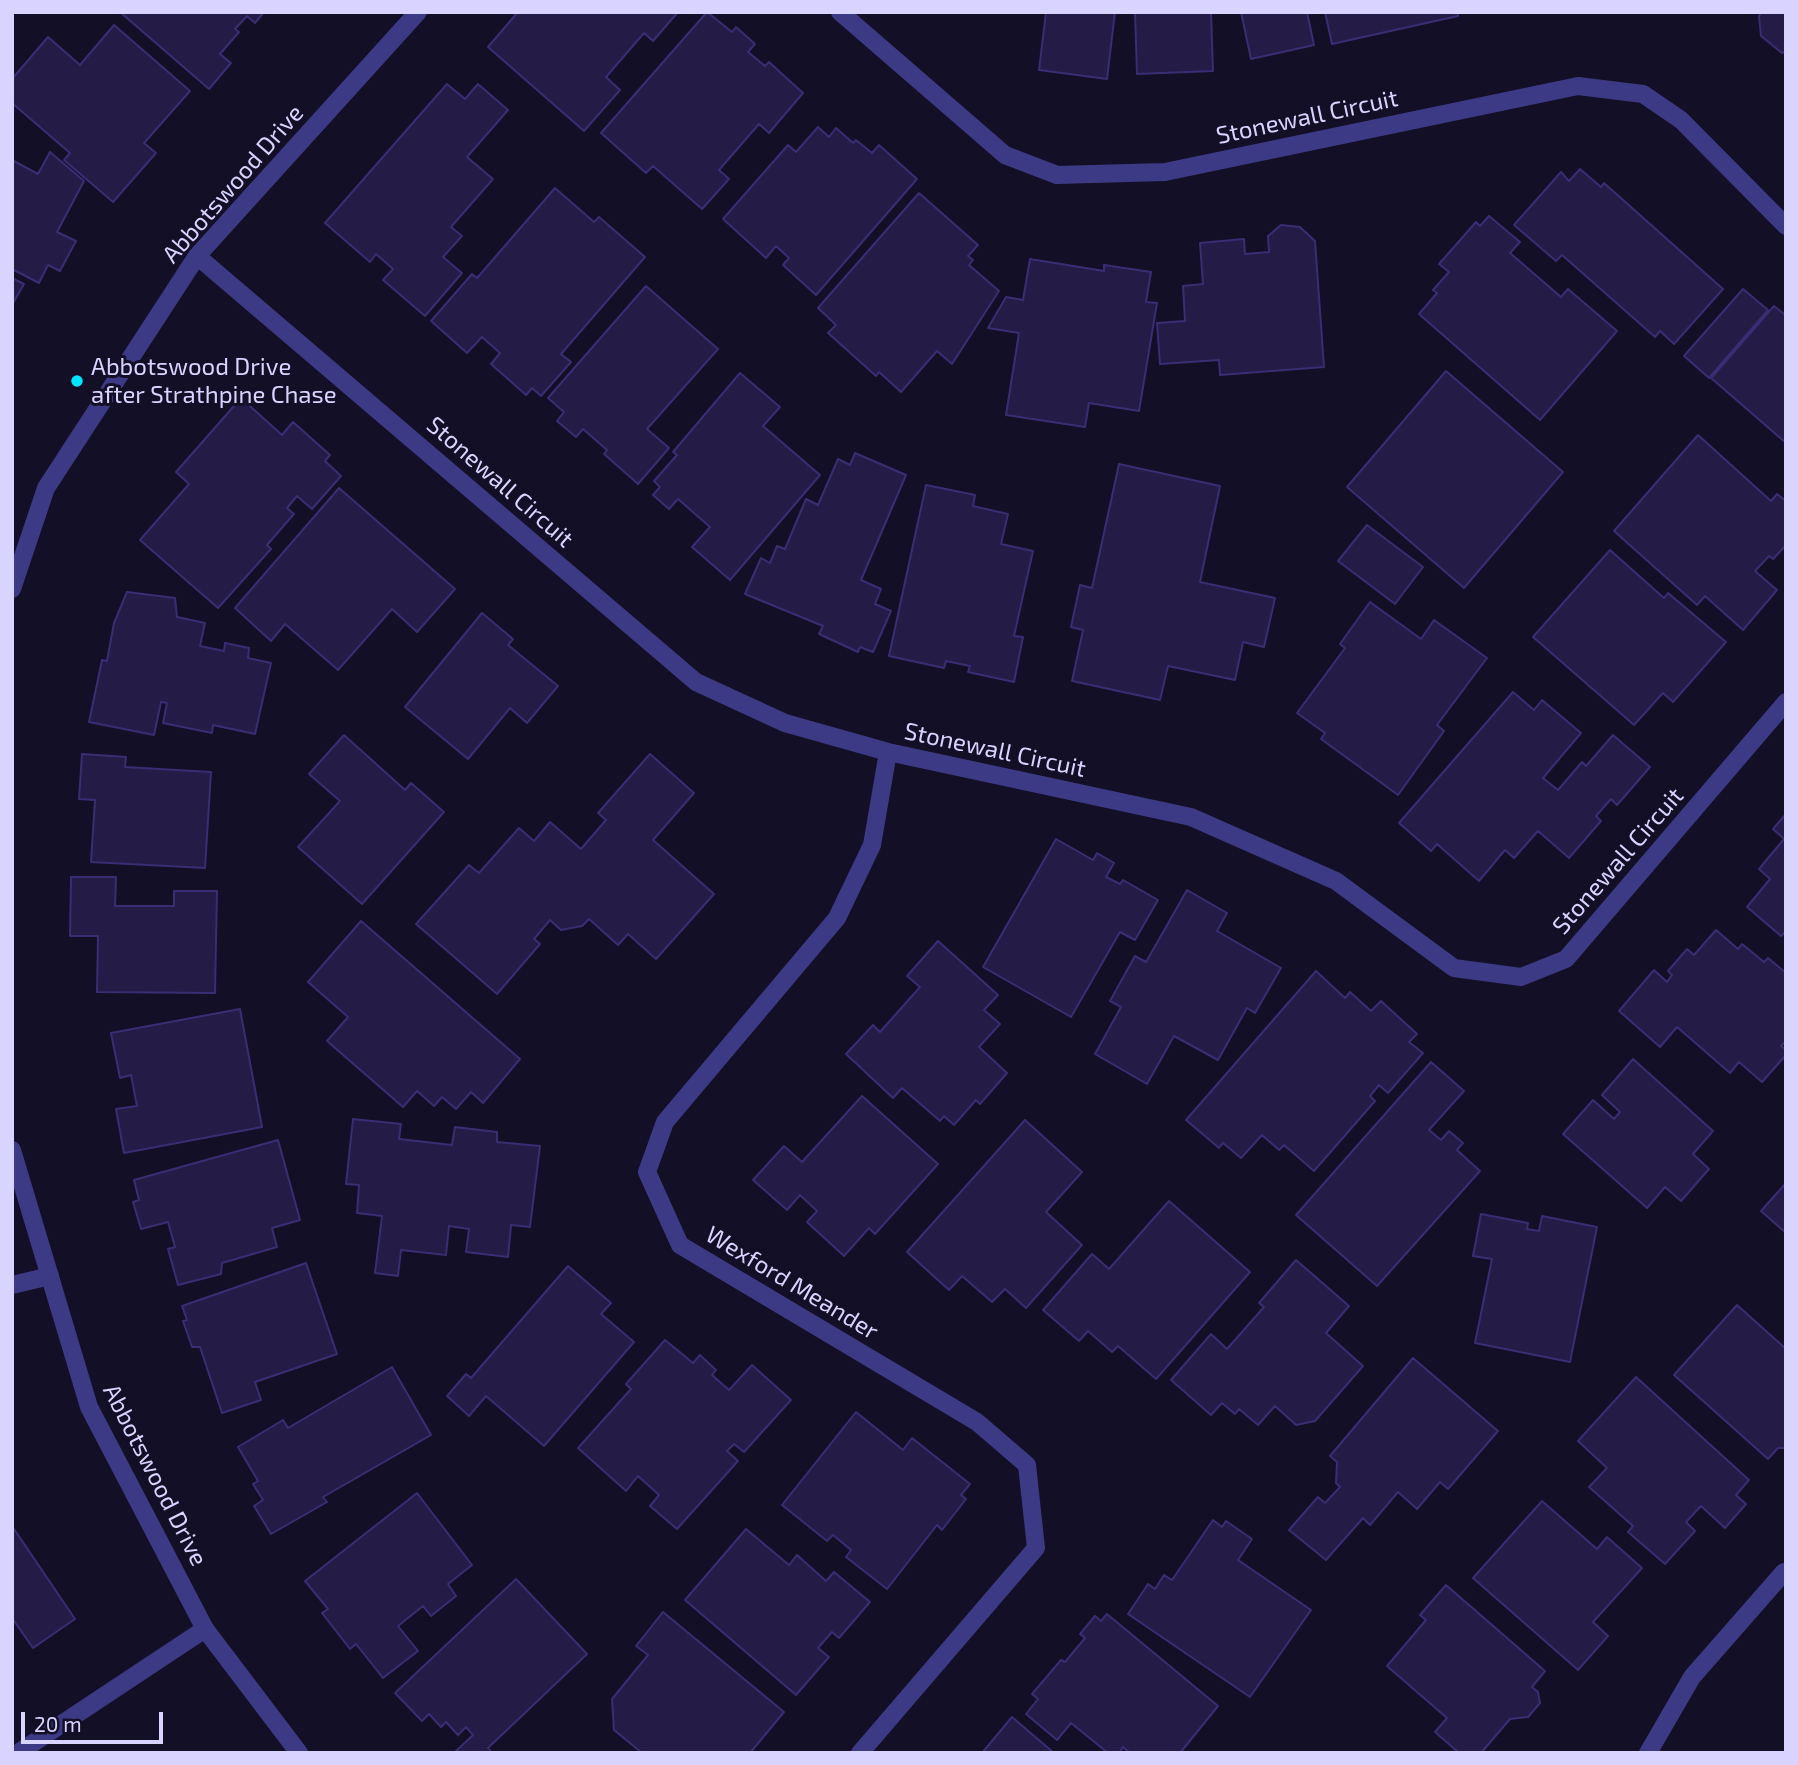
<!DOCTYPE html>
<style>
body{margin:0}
#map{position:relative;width:1798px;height:1765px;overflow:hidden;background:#130f26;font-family:"Exo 2",sans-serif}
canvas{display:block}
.frame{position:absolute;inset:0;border:14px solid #d9d4ff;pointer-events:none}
.scale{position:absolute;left:21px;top:1712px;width:142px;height:32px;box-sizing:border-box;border:4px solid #d9d4ff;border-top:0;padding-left:9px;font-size:21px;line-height:24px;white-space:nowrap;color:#d9d4ff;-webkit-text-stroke:5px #130f26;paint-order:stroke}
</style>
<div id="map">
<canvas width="1798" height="1765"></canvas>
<div class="frame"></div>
<div class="scale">20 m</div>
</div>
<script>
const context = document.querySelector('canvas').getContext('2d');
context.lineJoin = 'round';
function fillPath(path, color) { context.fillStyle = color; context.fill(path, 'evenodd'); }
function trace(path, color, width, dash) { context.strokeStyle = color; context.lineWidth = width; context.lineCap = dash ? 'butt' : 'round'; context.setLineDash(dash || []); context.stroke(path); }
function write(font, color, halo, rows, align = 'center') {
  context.font = font + ' "Exo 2",sans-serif'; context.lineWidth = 6; context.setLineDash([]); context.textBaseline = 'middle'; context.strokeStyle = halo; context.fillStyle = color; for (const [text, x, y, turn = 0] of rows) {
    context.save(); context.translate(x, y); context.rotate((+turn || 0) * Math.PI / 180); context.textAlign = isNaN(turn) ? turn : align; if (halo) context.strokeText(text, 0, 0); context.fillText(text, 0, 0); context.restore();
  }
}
const building = new Path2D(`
 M120 12H264L255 23 247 16 235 29 239 32 220 54 231 63 209 89Z
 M518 12H678L653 41 644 33 606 77 620 90 584 131 488 47Z
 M707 12 732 32 736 27 755 44 748 52 765 66 769 62 803 93 769 133 759 124 719 170 729 179 702 209 653 166 646 173 601 133Z
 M1046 12H1115L1107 79 1039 70Z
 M1135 12H1211L1213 71 1137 74Z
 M1241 12H1307L1314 45 1251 59Z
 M1325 12H1458V16L1332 44Z
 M1762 12H1786V51L1782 53 1761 36 1759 16Z
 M114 25 190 91 144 143 156 153 113 202 64 160 70 153 12 103V79L48 37 80 65Z
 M447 84 465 99 478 84 508 110 467 157 493 179 451 227 462 236 443 257 462 273 425 316 383 280 393 269 376 254 370 262 325 223Z
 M818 127 829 137 836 128 853 143 856 140 872 153 879 145 917 179 816 295 783 265 789 258 776 246 766 258 723 219 788 145 796 152Z
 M50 152 84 181 57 232 76 241 60 271 48 265 39 283 12 269V160L38 174Z
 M1580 169 1601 187 1604 183 1723 289 1674 344 1660 331 1655 337 1562 255 1556 261 1514 225 1561 172 1569 181Z
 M555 188 594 222 599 217 645 257 561 354 571 362 541 396 532 388 526 395 491 364 500 353 482 337 467 353 431 321 472 274 477 278Z
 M919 193 978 245 968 256 973 260 969 265 999 291 952 364 937 351 901 392 879 372 876 376 828 333 836 325 818 308Z
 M1489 216 1520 242 1510 253 1561 297 1568 289 1617 331 1540 420 1419 314 1437 293 1433 290 1449 272 1439 264 1476 222 1480 226Z
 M1281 225 1300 227 1315 241 1324 367 1220 375 1219 360 1160 364 1157 323 1185 321 1183 286 1203 284 1200 243 1244 239 1245 254 1269 252 1268 236Z
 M1030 259 1104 271V265L1151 272 1146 302 1157 303 1139 411 1089 403 1085 427 1006 415 1019 333 988 328 1006 297 1023 300Z
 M12 278 24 284 12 305Z
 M646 286 718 349 647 429 669 448 638 484 604 454 607 450 583 429 576 437 557 421 564 412 548 398Z
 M1743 289 1768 310 1709 378 1684 356Z
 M1774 306 1784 314 1786 312V443L1711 378Z
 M1446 371 1563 472 1464 588 1347 487Z
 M740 373 780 407 763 426 820 475 730 580 692 547 710 527 678 499 669 509 653 495 660 487 654 481 677 455 673 452Z
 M241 398 282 435 293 422 330 455 325 461 341 476 312 509 297 496 287 508 294 514 267 545 271 549 218 608 140 540 189 484 176 472Z
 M1698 435 1771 501 1777 494 1786 501V545L1773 559 1769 556 1755 571 1777 590 1743 630 1705 596 1697 605 1614 531Z
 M855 453 906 475 861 580 881 589 875 604 891 611 873 652 860 647 858 652 819 634 823 626 745 594 761 558 770 563 777 546 785 549 806 499 818 505 838 459 850 465Z
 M1119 464 1220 486 1200 582 1275 598 1264 647 1243 642 1235 680 1168 666 1160 700 1072 681 1083 630 1071 627 1080 585 1092 588Z
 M926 485 975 495 973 506 1008 514 1001 544 1033 551 1014 636 1023 637 1014 682 968 672 970 666 946 661 944 668 889 656Z
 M339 488 455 589 417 632 392 609 338 670 285 624 271 641 235 608Z
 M1367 525 1423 567 1395 604 1338 561Z
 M1610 550 1664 598 1668 593 1726 642 1673 702 1663 693 1634 725 1533 637Z
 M127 592 175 598 177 617 205 623 200 646 224 651 225 643 249 648 248 658 271 663 255 734 213 725 212 733 163 723 167 703 161 702 154 735 89 722 102 660 107 661 114 623Z
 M1370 602 1421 639 1434 620 1487 658 1437 725 1444 731 1398 795 1321 739 1325 733 1297 713 1345 648 1340 644Z
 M482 613 513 639 508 645 558 686 527 723 510 708 468 759 405 707Z
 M1513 692 1534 710 1542 700 1581 733 1543 778 1558 790 1582 762 1586 766 1613 735 1650 767 1617 805 1611 799 1596 816 1601 821 1569 858 1538 831 1514 858 1505 850 1479 881 1437 844 1431 851 1399 823Z
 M344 735 405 790 411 783 444 812 362 904 298 847 340 801 309 774Z
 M82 754 126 757 125 767 211 772 205 868 91 862 95 800 79 799Z
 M650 754 694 793 653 840 714 894 656 959 628 934 618 945 589 919 582 926 561 930 550 920 534 939 540 944 497 994 416 924 469 865 479 873 519 828 534 841 550 822 581 849 606 820 598 813Z
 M1786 814V931L1781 936 1747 907 1770 879 1759 869 1784 839 1773 829Z
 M1056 839 1093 860 1097 853 1114 863 1106 877 1120 884 1123 880 1158 900 1135 940 1120 932 1071 1017 983 967Z
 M71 877H116L115 906H174V891H217L215 993 97 992 98 936H70Z
 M1187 890 1227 913 1217 931 1281 968 1255 1013 1247 1008 1218 1060 1174 1036 1147 1084 1095 1054 1121 1007 1110 1001 1135 956 1146 962Z
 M361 921 520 1059 483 1103 471 1092 456 1109 442 1097 434 1106 417 1091 403 1107 327 1041 348 1017 308 982Z
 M1716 930 1738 949 1742 944 1764 962 1768 958 1786 973V1041L1781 1046 1786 1050V1055L1762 1082 1739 1062 1730 1073 1677 1027 1660 1047 1619 1011 1654 970 1667 982 1672 975 1668 971 1687 949 1694 955Z
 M938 941 998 995 984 1010 1000 1024 979 1047 1007 1073 980 1104 976 1100 954 1125 944 1116 940 1121 902 1088 893 1098 846 1054 873 1025 880 1032 920 987 907 976Z
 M1316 971 1345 998 1350 992 1371 1011 1381 1001 1417 1034 1409 1042 1423 1053 1388 1093 1379 1085 1370 1096 1375 1101 1314 1171 1284 1145 1279 1150 1262 1135 1241 1158 1223 1143 1219 1148 1186 1120Z
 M240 1009 262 1127 124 1153 116 1109 137 1106 131 1075 120 1078 111 1033Z
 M1633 1059 1713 1131 1693 1154 1709 1169 1681 1201 1665 1187 1647 1208 1563 1134 1593 1100 1614 1119 1620 1112 1602 1095Z
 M1431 1062 1464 1091 1429 1130 1441 1140 1449 1131 1463 1143 1457 1150 1480 1171 1377 1286 1296 1215Z
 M862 1096 938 1164 875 1234 869 1228 844 1256 807 1222 817 1211 800 1195 787 1210 753 1180 784 1146 802 1162Z
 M353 1119 401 1124 399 1139 452 1145 455 1127 497 1132V1142L540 1146 530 1227 511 1225 508 1257 466 1252 469 1229 449 1226 446 1255 401 1250 398 1276 375 1273 382 1216 357 1213 359 1185 346 1184Z
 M1025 1120 1082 1172 1046 1212 1082 1245 1026 1308 1005 1289 992 1302 962 1276 949 1290 907 1252Z
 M278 1140 300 1220 272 1228 277 1247 222 1263 221 1274 178 1285 168 1249 175 1247 168 1222 141 1229 133 1202 139 1200 134 1180Z
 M1786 1183V1233L1761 1211Z
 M1169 1201 1250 1272 1156 1379 1118 1346 1112 1352 1088 1331 1079 1341 1043 1310 1092 1254 1109 1269Z
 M1481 1214 1528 1223 1527 1229 1539 1231 1542 1216 1597 1227 1570 1362 1475 1343 1492 1259 1473 1256Z
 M1296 1260 1349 1306 1326 1333 1363 1366 1315 1421 1296 1425 1275 1406 1258 1425 1239 1409 1235 1414 1222 1403 1211 1415 1171 1380 1211 1334 1227 1349 1264 1307 1259 1303Z
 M306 1263 337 1354 255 1382 261 1400 222 1413 200 1347H192L183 1321 187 1320 182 1306Z
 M568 1266 611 1303 601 1314 634 1342 544 1446 486 1396 469 1416 447 1396 466 1374 471 1378Z
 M1737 1305 1786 1349V1448H1778L1768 1459 1674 1375Z
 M665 1340 693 1363 700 1355 716 1370 712 1375 729 1390 752 1365 791 1400 744 1452 734 1444 727 1451 738 1461 677 1529 650 1506 659 1495 638 1476 626 1491 578 1448 631 1389 626 1384Z
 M1413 1358 1498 1431 1448 1489 1440 1482 1417 1509 1398 1492 1370 1525 1363 1518 1326 1560 1289 1530 1318 1497 1325 1503 1340 1487 1336 1483 1337 1462 1330 1456Z
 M392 1367 431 1435 323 1497 327 1502 271 1534 254 1506 263 1500 253 1484 258 1481 238 1447 283 1420 288 1428Z
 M1636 1377 1749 1480 1736 1495 1746 1504 1725 1528 1701 1506 1686 1522 1695 1531 1665 1564 1628 1532 1633 1526 1589 1487 1607 1468 1578 1441Z
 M856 1412 903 1450 912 1438 970 1484 961 1495 966 1499 942 1530 937 1525 887 1589 846 1557 851 1550 833 1535 827 1541 782 1505Z
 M417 1493 472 1565 448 1584 456 1596 431 1616 423 1606 398 1626 418 1651 383 1678 356 1644 350 1649 322 1613 328 1609 305 1581Z
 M1542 1501 1597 1549 1607 1537 1642 1568 1593 1622 1608 1636 1578 1670 1473 1578Z
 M1213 1520 1222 1527 1226 1521 1252 1539 1238 1560 1311 1610 1250 1697 1128 1614 1148 1584 1155 1589 1164 1575 1172 1580Z
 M12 1526 75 1619 33 1648 12 1618Z
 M746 1529 789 1565 797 1555 826 1581 834 1572 870 1602 839 1638 832 1632 818 1648 829 1657 796 1695 685 1600Z
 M516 1579 587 1654 488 1748 492 1753H454L473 1735 466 1727 458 1735 446 1722 441 1727 429 1714 422 1721 395 1693Z
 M1446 1585 1545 1671 1532 1687 1538 1692 1540 1703 1528 1717 1510 1719 1481 1753H1459L1435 1732 1447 1718 1387 1666 1426 1620 1420 1615Z
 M663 1612 784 1712 750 1753H642L614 1730 612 1699 648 1655 636 1646Z
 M1107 1614 1218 1706 1180 1753H1130L1123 1747 1119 1753H1108L1071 1723 1057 1740 1026 1714 1038 1699 1032 1694 1061 1660 1065 1662 1085 1638 1080 1634 1095 1616 1101 1621Z
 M1012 1717 1054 1753H982Z`);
fillPath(building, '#241b47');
trace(building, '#3b2d73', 2);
trace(new Path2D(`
 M840 12 1005 155 1057 175 1165 172 1578 86 1643 94 1681 120 1786 226
 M197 256 696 682 785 723 888 752 1191 817 1336 881 1454 968 1521 977 1566 959 1786 702
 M12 1285 50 1276
 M18 1753 205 1629
 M860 1753 1036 1548 1027 1465 977 1422 680 1245 647 1172 665 1122 837 918 872 845 888 752
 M1648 1753 1692 1677 1784 1572`), '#3d3a85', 18);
trace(new Path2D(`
 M12 589 46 488 197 256 418 12
 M12 1150 89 1407 205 1629 299 1753`), '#3d3a85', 18);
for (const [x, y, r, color] of [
 [77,381,7,"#00e5ff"]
]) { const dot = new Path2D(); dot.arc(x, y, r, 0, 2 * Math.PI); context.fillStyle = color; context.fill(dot); trace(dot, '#130f26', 2.5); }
write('24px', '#d9d4ff', '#130f26', [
 ["Stonewall Circuit",1307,117,-12],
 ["Abbotswood Drive",233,184,-49],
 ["Stonewall Circuit",500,482,41],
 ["Stonewall Circuit",995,750,12],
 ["Stonewall Circuit",1618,861,-49],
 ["Wexford Meander",792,1283,31],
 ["Abbotswood Drive",155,1475,63]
]);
write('24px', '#d9d4ff', '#130f26', [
 ["Abbotswood Drive",91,367],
 ["after Strathpine Chase",91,395]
], 'left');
</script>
